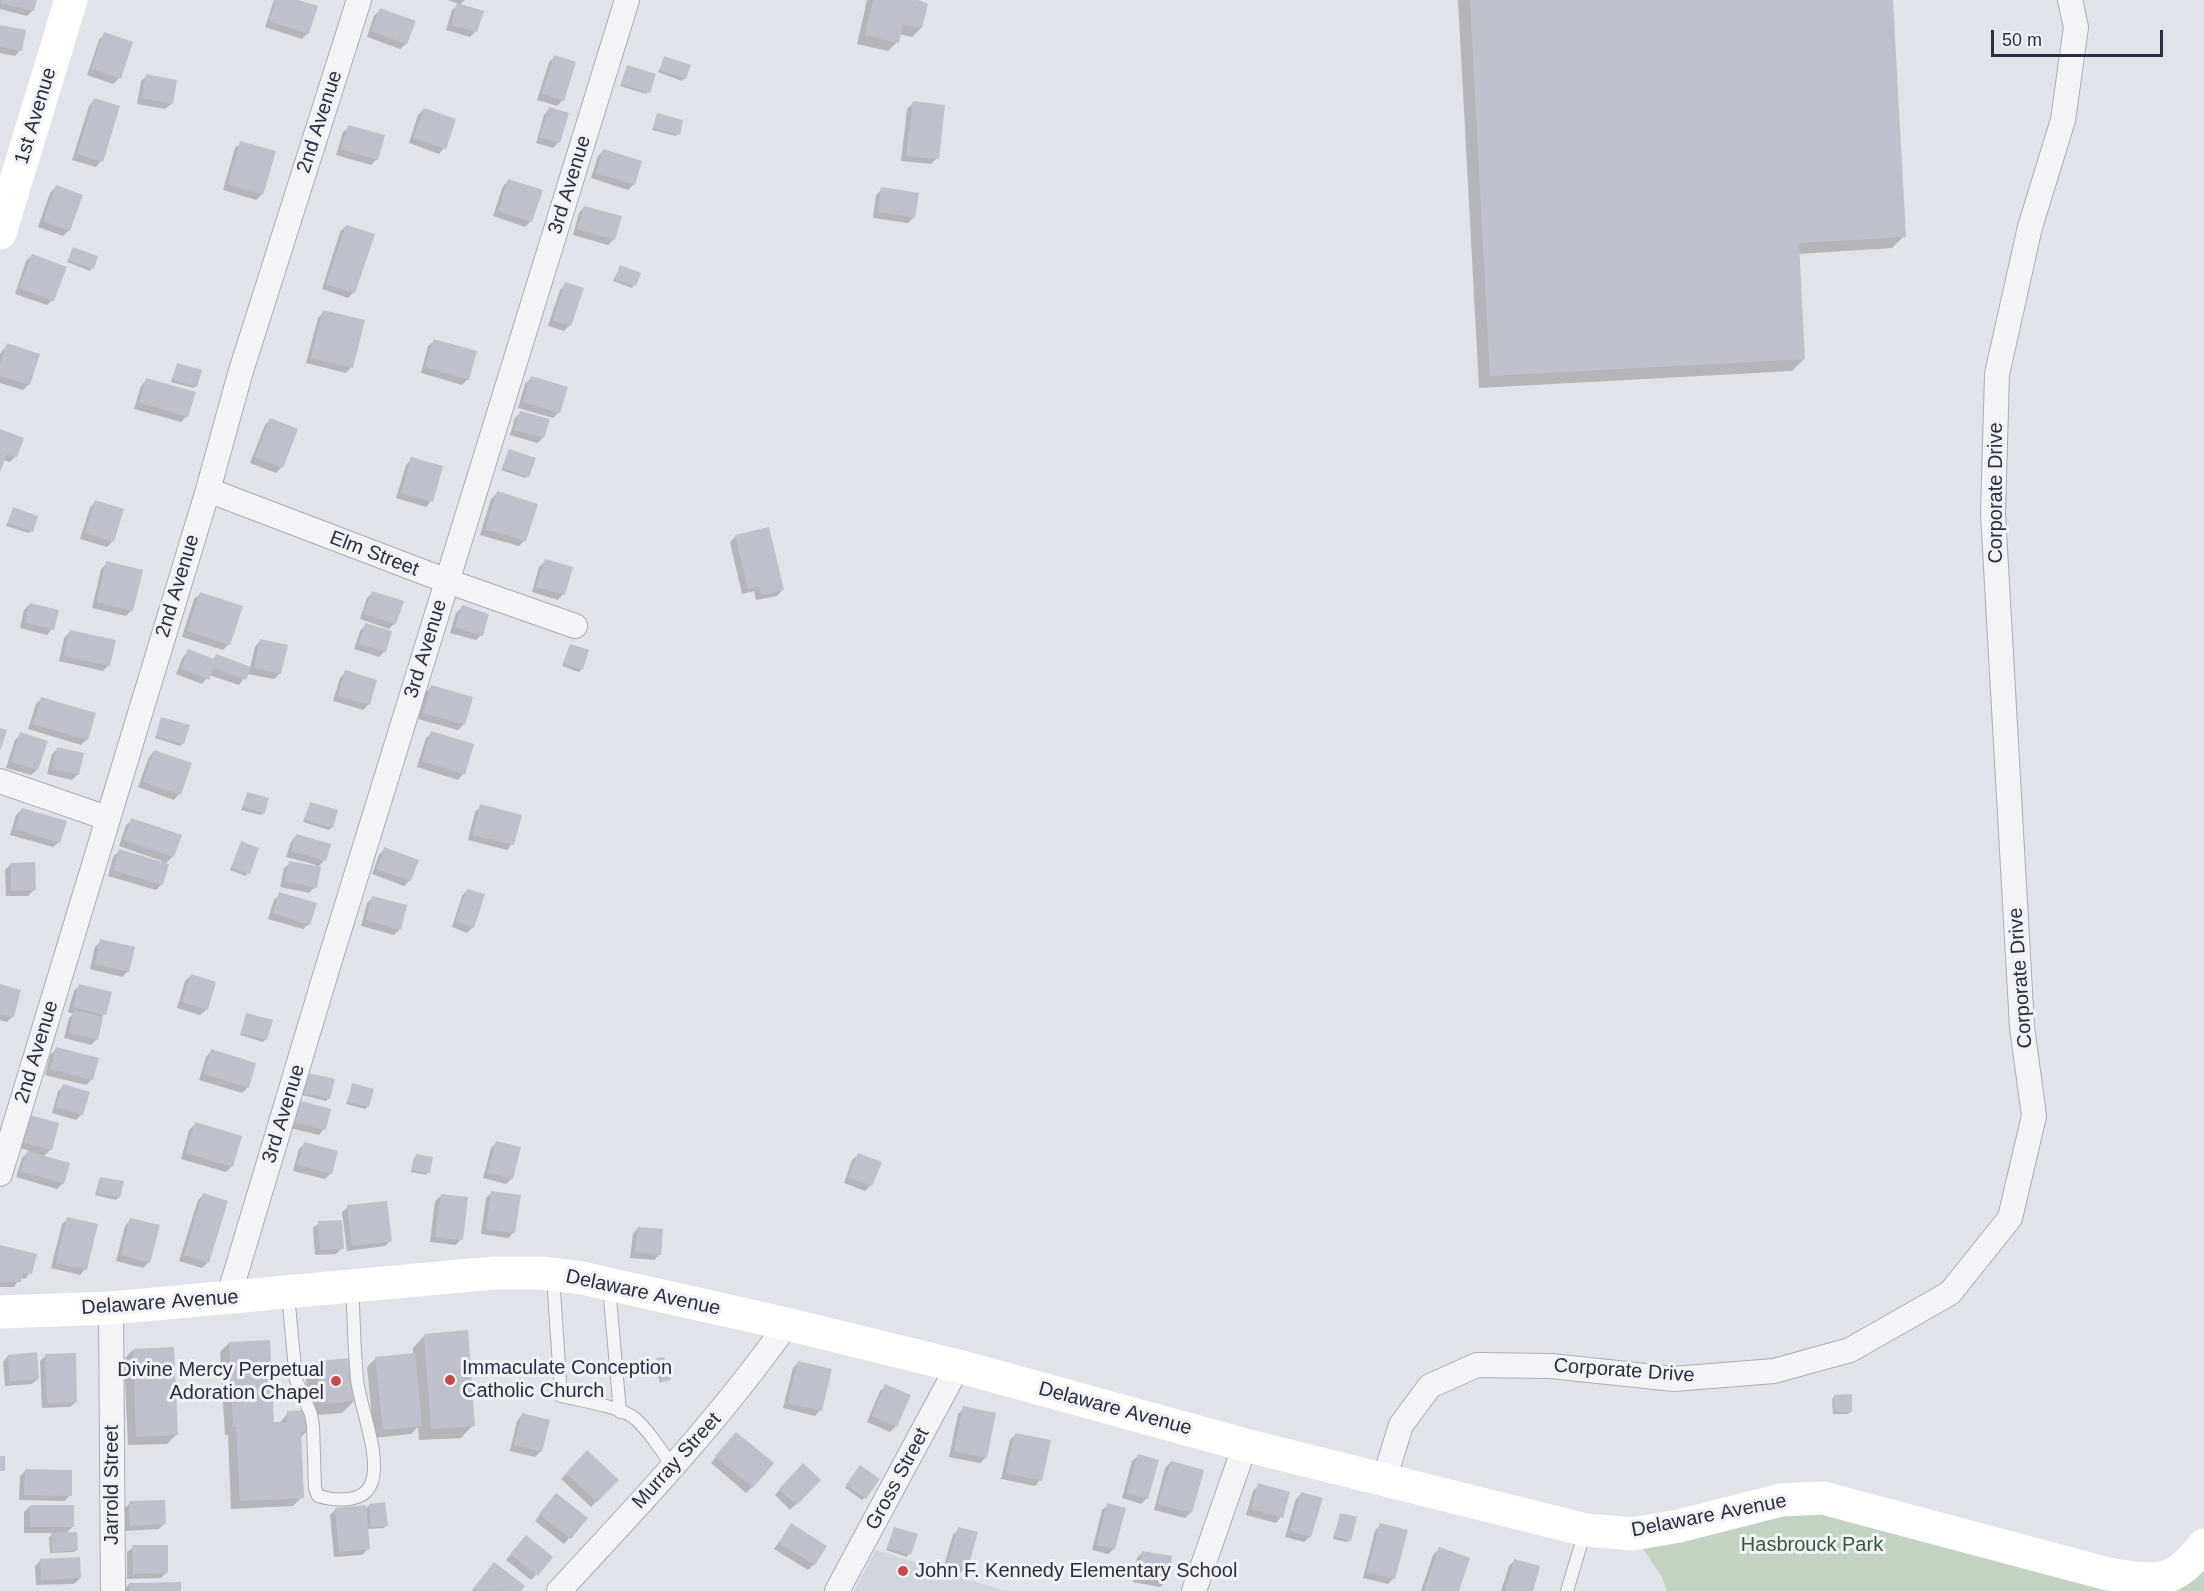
<!DOCTYPE html>
<style>
body{margin:0}
#map{position:relative;width:2204px;height:1591px;overflow:hidden;background:#e0e3e9;font-family:Arial,sans-serif}
canvas{display:block}
.scale{position:absolute;left:1991px;top:30px;width:172px;height:27px;box-sizing:border-box;border:3px solid #292e40;border-top:0;padding-left:8px;font-size:18px;line-height:21px;white-space:nowrap;color:#292e40;-webkit-text-stroke:4px #f0f2f6;paint-order:stroke}
</style>
<div id="map">
<canvas width="2204" height="1591"></canvas>
<div class="scale">50 m</div>
</div>
<script>
const context = document.querySelector('canvas').getContext('2d');
context.lineJoin = 'round';
function fillPath(path, color) { context.fillStyle = color; context.fill(path, 'evenodd'); }
function trace(path, color, width, dash) { context.strokeStyle = color; context.lineWidth = width; context.lineCap = dash ? 'butt' : 'round'; context.setLineDash(dash || []); context.stroke(path); }
function write(font, color, halo, rows, align = 'center') {
  context.font = font + ' Arial,sans-serif'; context.lineWidth = 6; context.setLineDash([]); context.textBaseline = 'middle'; context.strokeStyle = halo; context.fillStyle = color; for (const [text, x, y, turn = 0] of rows) {
    context.save(); context.translate(x, y); context.rotate((+turn || 0) * Math.PI / 180); context.textAlign = isNaN(turn) ? turn : align; if (halo) context.strokeText(text, 0, 0); context.fillText(text, 0, 0); context.restore();
  }
}
fillPath(new Path2D(`
 M876 1550 1005 1591H854Z`), '#d3d5de');
fillPath(new Path2D(`
 M1781 1500 2150 1580 2204 1545V1591H1667L1662 1577 1633 1534Z`), '#c3d3c2');
fillPath(new Path2D(`
 M0 0H35L33 10 27 16 0 9Z
 M274 0H293L308 33 302 39 265 27Z
 M447 0H465L459 5 476 31 470 37 446 30 452 10 459 4Z
 M867 0H916L921 28 912 37 899 34 897 42 888 51 857 44Z
 M1458 0H1891L1904 236 1892 248 1798 254 1804 359 1792 371 1479 388Z
 M380 10 406 44 400 49 367 37 374 16Z
 M0 26 20 50 15 56 0 53Z
 M104 34 119 78 113 84 87 75 99 40Z
 M555 57 563 100 557 106 537 100 549 62Z
 M665 58 685 78 682 81 658 72Z
 M628 66 648 92 646 94 620 86Z
 M147 76 171 104 165 109 137 104 141 81Z
 M94 100 101 161 96 167 72 160 89 106Z
 M913 103 937 158 931 164 901 161 907 109Z
 M424 109 444 148 439 154 409 143 418 115Z
 M549 109 559 142 553 148 536 143 544 115Z
 M657 115 678 134 676 136 652 130Z
 M349 127 377 159 371 165 336 155 343 132Z
 M241 143 262 194 256 200 223 190 235 148Z
 M604 150 634 184 628 190 591 178 598 156Z
 M509 180 531 221 525 227 493 216 503 186Z
 M56 187 69 230 63 236 38 227 50 193Z
 M882 189 914 217 908 223 873 218 876 195Z
 M584 207 614 239 608 245 573 235 579 213Z
 M346 226 354 292 348 298 322 289 340 232Z
 M73 249 92 268 90 271 67 262Z
 M32 255 53 300 47 305 15 294 26 261Z
 M620 267 634 285 632 288 613 281Z
 M566 284 570 325 564 331 548 326 560 290Z
 M324 312 351 367 346 373 306 363 318 318Z
 M434 341 468 379 462 385 421 373 428 346Z
 M7 345 29 384 23 390 0 383V354Z
 M177 364 196 386 193 388 171 382Z
 M531 378 559 412 553 418 518 408 525 384Z
 M146 380 187 416 181 422 134 409 141 386Z
 M521 412 548 420 543 438 537 443 510 435 515 418Z
 M270 420 282 467 276 473 250 463 265 425Z
 M0 432 16 456 10 462 4 460 0 470Z
 M509 451 528 476 525 478 501 470Z
 M411 459 431 501 426 507 396 498 406 465Z
 M497 493 525 540 519 546 480 535 491 499Z
 M95 502 122 510 112 542 107 547 80 539 90 508Z
 M13 509 31 531 29 533 6 526Z
 M736 536 782 590 777 596 756 600 754 591 742 594 730 542Z
 M545 561 563 594 558 600 532 592 539 567Z
 M107 563 132 610 126 616 92 608 101 569Z
 M373 592 395 623 389 629 360 619 367 598Z
 M200 594 229 644 223 650 182 637 194 599Z
 M30 604 52 629 47 635 20 628 24 610Z
 M462 607 481 635 476 640 450 633 456 613Z
 M366 625 385 651 379 657 354 649 360 631Z
 M70 632 109 665 103 671 59 661 64 638Z
 M260 641 280 673 274 679 247 674 239 685 209 675 202 684 176 674 183 657 188 651 212 660 216 656 250 668 255 647Z
 M570 645 582 669 579 672 562 666Z
 M345 672 369 704 363 710 333 701 340 678Z
 M431 687 464 724 458 730 418 719 425 693Z
 M41 699 87 739 81 745 28 729 36 704Z
 M162 718 183 743 180 746 155 738Z
 M432 733 463 774 458 780 417 767 426 738Z
 M21 734 46 742 37 770 31 775 6 768 15 740Z
 M58 748 78 774 72 780 47 774 52 754Z
 M154 751 179 794 174 800 138 787 149 757Z
 M248 793 264 813 261 815 241 810Z
 M310 804 332 827 329 830 303 822Z
 M481 806 512 844 507 850 468 840 475 812Z
 M22 809 59 842 53 847 10 835 16 815Z
 M132 820 180 836 172 857 165 864 162 884 156 890 108 876 113 857 119 851 161 863 162 861 119 846 126 825Z
 M296 836 324 861 317 868 315 887 309 893 280 887 284 868 290 863 315 868 316 865 286 857 291 842Z
 M241 843 257 849 246 876 230 870Z
 M385 849 410 880 404 886 372 874 379 855Z
 M11 864 34 890 28 896H6L5 870Z
 M467 890 473 927 467 933 452 927 462 896Z
 M280 894 309 924 303 929 268 919 274 900Z
 M373 897 400 929 394 935 361 926 367 903Z
 M101 941 128 971 122 977 90 969 95 947Z
 M191 976 215 983 206 1010 200 1015 177 1008 185 981Z
 M80 985 104 1014 101 1018 97 1039 91 1045 64 1038 69 1018 73 1014 68 1012 74 991Z
 M0 986 12 1017 7 1022 0 1020Z
 M247 1015 266 1039 263 1042 240 1035Z
 M56 1049 92 1079 86 1085 45 1075 50 1055Z
 M211 1051 248 1087 242 1093 199 1080 206 1057Z
 M309 1075 329 1098 326 1101 302 1095 306 1077Z
 M353 1085 368 1106 365 1109 346 1104Z
 M63 1086 82 1114 76 1120 52 1113 58 1092Z
 M301 1103 324 1129 319 1135 290 1128 296 1108Z
 M24 1122 51 1149 43 1157 63 1183 57 1189 16 1177 22 1158 29 1151 17 1147Z
 M195 1124 232 1166 226 1172 181 1159 189 1130Z
 M497 1142 512 1178 506 1184 483 1178 491 1148Z
 M304 1144 336 1152 330 1174 325 1179 293 1171 299 1149Z
 M858 1155 871 1185 865 1191 844 1183 852 1160Z
 M416 1156 428 1172 426 1175 411 1172 414 1158Z
 M101 1178 119 1197 116 1200 95 1195 99 1181Z
 M492 1192 514 1232 508 1238 481 1234 486 1198Z
 M203 1195 208 1262 202 1268 179 1261 198 1200Z
 M441 1196 461 1239 456 1245 430 1242 435 1201Z
 M348 1207 390 1241 385 1246 347 1251 342 1212Z
 M68 1219 85 1269 80 1275 51 1268 62 1224Z
 M130 1220 149 1262 143 1268 116 1261 125 1226Z
 M319 1223 342 1248 336 1254 315 1255 313 1228Z
 M638 1228 660 1254 654 1260 630 1258 633 1234Z
 M0 1247 30 1273 25 1279 20 1278 14 1287H0Z
 M425 1335 473 1425 461 1438 419 1440 418 1427 411 1434 374 1438 367 1367 376 1358 413 1354V1348Z
 M229 1343 273 1424H279L288 1413 309 1412 305 1375 318 1363 354 1401 342 1413 307 1416V1431L300 1438 302 1497 293 1506 231 1509 228 1435H225L220 1352Z
 M133 1350 176 1435 167 1444 128 1445 124 1359Z
 M8 1356 38 1379 32 1384 5 1386 3 1362Z
 M46 1356 76 1402 70 1407 42 1408 40 1361Z
 M663 1358 670 1379 660 1383 654 1362Z
 M799 1362 820 1410 815 1416 783 1408 793 1368Z
 M886 1386 896 1426 890 1432 867 1422 880 1391Z
 M1835 1396 1851 1411 1848 1414H1833L1832 1399Z
 M964 1408 986 1457 980 1463 949 1457 958 1414Z
 M522 1415 541 1451 535 1457 510 1451 517 1421Z
 M1016 1434 1040 1480 1035 1486 1001 1479 1010 1440Z
 M730 1439 752 1487 746 1493 711 1463Z
 M587 1452 617 1480 591 1507 561 1479Z
 M1138 1456 1147 1498 1141 1504 1122 1498 1132 1461Z
 M1171 1462 1190 1513 1185 1518 1154 1510 1165 1468Z
 M803 1465 819 1480 790 1510 775 1495Z
 M857 1469 864 1498 862 1500 845 1488Z
 M26 1470 70 1495 65 1501 19 1500 20 1476Z
 M1259 1485 1281 1517 1276 1523 1246 1515 1253 1491Z
 M1301 1494 1310 1537 1304 1542 1285 1537 1296 1499Z
 M551 1501 586 1518 564 1544 535 1521Z
 M130 1503 165 1523 159 1529 125 1531 124 1509Z
 M369 1505 386 1525 384 1528 366 1529 368 1549 362 1555 334 1557 330 1515 336 1509 365 1510Z
 M1108 1505 1114 1549 1108 1554 1092 1550 1102 1510Z
 M30 1506 72 1527 66 1534 77 1550 74 1552 50 1553 49 1537 54 1533H24V1512Z
 M1341 1514 1349 1540 1347 1542 1333 1539Z
 M791 1525 814 1564 808 1570 774 1549Z
 M1380 1525 1394 1578 1388 1584 1363 1578 1375 1531Z
 M895 1528 916 1535 907 1557 886 1550Z
 M959 1529 976 1534 966 1568 960 1573 943 1569 953 1535Z
 M521 1542 536 1575 531 1580 506 1560Z
 M133 1547 167 1572 161 1578 127 1579V1552Z
 M1439 1549 1458 1591H1421L1433 1555Z
 M1143 1552 1166 1582 1160 1587 1133 1582 1137 1558Z
 M41 1560 80 1578 74 1584 36 1585 35 1566Z
 M1515 1560 1531 1591H1501L1509 1566Z
 M489 1570 523 1586 519 1591H472Z
 M129 1584 180 1591H123Z`), '#0003');
fillPath(new Path2D(`
 M2 0H37L34 11 1 3Z
 M276 0H298L318 6 309 34 269 21Z
 M873 0H918L928 4 922 28 903 24 899 43 865 35Z
 M1470 0H1893L1906 237 1799 243 1805 359 1490 376Z
 M457 3 484 11 477 32 451 25Z
 M380 8 416 21 407 44 371 31Z
 M0 25 26 30 22 51 0 47Z
 M104 32 133 42 121 79 91 69Z
 M554 55 576 62 564 101 542 94Z
 M664 56 691 65 686 79 660 70Z
 M627 65 656 74 650 93 621 84Z
 M146 74 177 80 173 104 142 98Z
 M94 98 120 106 103 162 77 154Z
 M913 101 945 105 939 159 906 156Z
 M549 107 569 113 560 143 540 137Z
 M424 108 456 119 446 149 413 138Z
 M657 113 683 120 680 135 653 128Z
 M348 125 385 135 378 160 341 149Z
 M240 141 276 151 263 195 228 184Z
 M603 149 642 161 635 185 596 173Z
 M508 179 543 190 532 222 498 211Z
 M56 185 83 195 70 231 43 221Z
 M881 187 919 193 915 218 878 212Z
 M584 206 622 216 615 240 577 229Z
 M346 225 375 234 355 293 326 284Z
 M73 247 98 256 94 269 68 260Z
 M32 254 67 267 54 301 19 288Z
 M620 265 641 273 636 286 615 279Z
 M565 282 584 288 571 326 553 320Z
 M323 310 365 320 353 368 311 358Z
 M434 339 477 351 469 380 425 367Z
 M7 343 40 354 30 385 0 376V364Z
 M177 363 202 370 197 387 172 379Z
 M531 376 568 387 560 413 523 402Z
 M146 378 196 392 188 417 139 403Z
 M520 411 550 419 544 438 514 430Z
 M270 418 298 429 283 468 255 457Z
 M0 429 24 438 17 457 7 454 0 473Z
 M509 449 536 458 529 477 502 468Z
 M411 457 443 466 433 502 401 493Z
 M497 491 538 504 526 541 485 529Z
 M95 500 124 509 114 542 85 533Z
 M13 507 38 516 33 532 8 523Z
 M769 527 784 590 761 595 759 586 748 589 735 535Z
 M545 559 573 567 565 595 536 587Z
 M106 561 143 570 133 611 97 602Z
 M372 591 404 601 396 624 364 614Z
 M200 592 243 606 230 645 187 631Z
 M30 603 59 610 54 630 25 622Z
 M462 605 489 614 483 636 455 627Z
 M365 623 392 631 386 652 359 644Z
 M70 630 116 640 110 666 64 656Z
 M260 639 288 645 281 674 254 668Z
 M570 644 589 650 583 670 564 664Z
 M188 649 214 659 216 654 251 667 246 680 213 668 209 680 181 668Z
 M345 670 377 680 370 705 338 696Z
 M431 685 473 697 465 725 423 713Z
 M41 697 96 713 88 740 33 724Z
 M161 717 190 725 184 744 156 736Z
 M0 728 7 730 0 751Z
 M431 731 474 744 465 775 422 761Z
 M20 732 48 741 38 770 11 762Z
 M57 747 84 753 79 775 52 769Z
 M154 750 192 763 181 795 143 782Z
 M247 792 269 798 265 813 243 807Z
 M310 802 338 810 333 828 305 820Z
 M480 804 522 815 514 845 473 835Z
 M22 808 67 821 60 843 15 829Z
 M131 818 182 835 174 857 124 840Z
 M296 834 331 844 326 861 291 851Z
 M241 841 259 848 250 874 231 868Z
 M384 847 419 860 411 881 377 869Z
 M119 849 169 864 163 885 113 870Z
 M289 861 321 867 317 888 285 881Z
 M35 862 36 890 11 891V863Z
 M467 889 485 894 474 928 456 921Z
 M279 892 317 903 310 925 273 913Z
 M372 896 407 905 401 930 366 920Z
 M100 939 135 947 129 972 95 964Z
 M191 974 216 982 208 1010 182 1002Z
 M0 984 21 990 14 1017 0 1014Z
 M79 984 112 992 106 1015 73 1007Z
 M74 1010 103 1017 98 1040 69 1033Z
 M246 1013 273 1020 267 1040 241 1033Z
 M56 1047 99 1058 93 1080 50 1069Z
 M211 1049 256 1063 249 1088 204 1074Z
 M308 1073 335 1079 330 1099 304 1093Z
 M352 1083 374 1089 369 1107 348 1102Z
 M63 1084 90 1092 83 1115 56 1107Z
 M301 1101 331 1109 326 1130 295 1122Z
 M29 1115 59 1123 52 1150 22 1142Z
 M195 1122 242 1136 233 1167 186 1153Z
 M496 1141 521 1147 513 1179 488 1173Z
 M304 1142 338 1151 332 1174 297 1165Z
 M27 1151 70 1163 64 1184 21 1171Z
 M858 1153 882 1162 872 1186 848 1177Z
 M416 1154 433 1157 430 1173 412 1170Z
 M100 1177 124 1181 120 1198 97 1193Z
 M491 1191 521 1195 515 1233 486 1229Z
 M203 1193 228 1201 209 1263 184 1255Z
 M441 1194 468 1197 463 1240 435 1237Z
 M387 1201 392 1241 352 1246 347 1205Z
 M67 1217 98 1224 87 1270 56 1263Z
 M130 1218 160 1225 150 1263 121 1255Z
 M342 1220 344 1249 320 1250 318 1221Z
 M638 1227 663 1229 661 1255 635 1252Z
 M0 1245 37 1254 32 1274 23 1273 21 1282H0Z
 M468 1330 475 1426 431 1429 424 1334Z
 M270 1340 274 1422H287V1411L308 1410 309 1431 301 1432 304 1498 240 1501 236 1427H233L229 1342Z
 M174 1347 178 1435 136 1437 133 1349Z
 M37 1352 39 1379 10 1381 8 1355Z
 M76 1353 77 1402 47 1403 45 1354Z
 M415 1353 422 1426 383 1430 375 1357Z
 M664 1357 671 1380 662 1382 656 1358Z
 M352 1358 356 1401 321 1404 317 1361Z
 M798 1361 832 1369 822 1411 788 1403Z
 M885 1384 911 1395 897 1427 872 1416Z
 M1852 1394V1412H1835L1834 1395Z
 M963 1406 996 1413 987 1458 954 1451Z
 M522 1413 550 1420 542 1452 514 1445Z
 M736 1432 774 1463 753 1488 715 1456Z
 M1015 1433 1051 1440 1042 1481 1006 1473Z
 M587 1450 619 1480 597 1502 566 1473Z
 M1138 1454 1159 1460 1148 1499 1127 1493Z
 M0 1456H5V1471H0Z
 M1171 1461 1204 1470 1192 1513 1158 1504Z
 M803 1463 821 1480 797 1505 779 1489Z
 M860 1465 880 1479 866 1499 846 1485Z
 M25 1469 72 1470V1496L24 1495Z
 M1258 1483 1290 1492 1283 1518 1251 1509Z
 M1301 1492 1323 1498 1311 1537 1290 1531Z
 M556 1493 588 1518 571 1539 539 1514Z
 M165 1500 166 1524 130 1526 129 1501Z
 M385 1502 388 1526 371 1527 369 1504Z
 M1107 1503 1126 1508 1115 1549 1097 1545Z
 M30 1505H74V1527H30Z
 M366 1505 370 1549 339 1552 335 1508Z
 M1340 1513 1357 1517 1351 1541 1334 1536Z
 M791 1523 827 1546 815 1565 779 1543Z
 M1380 1523 1408 1530 1395 1579 1367 1572Z
 M894 1527 918 1534 911 1555 887 1548Z
 M958 1527 978 1532 968 1568 948 1563Z
 M77 1532 78 1550 52 1552 51 1533Z
 M526 1535 553 1557 538 1576 510 1554Z
 M132 1545H168V1573L133 1574Z
 M1439 1547 1470 1558 1459 1591H1424Z
 M1142 1551 1172 1556 1168 1582 1138 1577Z
 M80 1557 81 1578 41 1580 40 1559Z
 M1514 1559 1540 1566 1533 1591H1505Z
 M494 1562 525 1586 521 1591 472 1590Z
 M181 1582V1591H129V1583Z`), '#bec1cc');
const lane = new Path2D(`
 M553 1276 561 1396C582 1401 615 1405 633 1417 644 1425 666 1455 672 1468
 M609 1287 620 1412
 M288 1294 296 1380 311 1414 313 1426 315 1488 318 1496C335 1501 364 1503 371 1484 382 1457 360 1408 357 1379 354 1349 354 1318 352 1287
 M1567 1591 1585 1531`);
const street = new Path2D(`
 M208 490 447 581 575 626
 M0 781 107 818
 M0 1174 208 490 240 374 359 0
 M228 1299 325 976 627 0
 M111 1308 113 1591
 M1384 1480 1401 1425 1430 1386 1477 1365 1551 1366 1674 1379 1774 1371 1850 1350 1950 1293 2010 1218 2034 1116 2022 1027 1993 513 1997 374 2030 227 2063 120 2076 27 2070 0
 M559 1591C639 1505 719 1420 787 1324
 M837 1591 958 1366
 M1194 1591 1245 1445`);
trace(lane, '#a9adb6', 14);
trace(street, '#a9adb6', 26);
trace(lane, '#f3f4f7', 12);
trace(street, '#f3f4f7', 24);
trace(new Path2D(`
 M0 233 71 0
 M0 1312 111 1308 494 1273H541L582 1278 787 1324 958 1366 1245 1445 1586 1530 1633 1534 1679 1526 1781 1500 1823 1498 2108 1574C2156 1581 2172 1587 2204 1545`), '#fff', 33);
for (const [x, y, r, color] of [
 [450,1380,6,"#ca4a49"],
 [336,1381,6,"#ca4a49"],
 [903,1571,6,"#ca4a49"]
]) { const dot = new Path2D(); dot.arc(x, y, r, 0, 2 * Math.PI); context.fillStyle = color; context.fill(dot); trace(dot, '#f0f2f6', 2); }
write('20px', '#292e40', '#f0f2f6', [
 ["1st Avenue",36,116,-73],
 ["2nd Avenue",320,122,-72],
 ["3rd Avenue",570,185,-73],
 ["Corporate Drive",1996,493,-90],
 ["Elm Street",374,554,21],
 ["2nd Avenue",178,586,-73],
 ["3rd Avenue",426,649,-73],
 ["Corporate Drive",2021,978,-94],
 ["2nd Avenue",37,1052,-73],
 ["3rd Avenue",284,1114,-73],
 ["Delaware Avenue",643,1293,12],
 ["Delaware Avenue",160,1303,-4],
 ["Corporate Drive",1624,1371,4],
 ["Delaware Avenue",1115,1409,15],
 ["Murray Street",677,1461,-48],
 ["Gross Street",898,1479,-62],
 ["Jarrold Street",112,1485,-90],
 ["Delaware Avenue",1709,1516,-11]
]);
write('20px', '#292e40', '#f0f2f6', [
 ["Immaculate Conception",462,1368],
 ["Catholic Church",462,1391],
 ["Divine Mercy Perpetual",324,1370,"right"],
 ["Adoration Chapel",324,1393,"right"],
 ["John F. Kennedy Elementary School",915,1571]
], 'left');
write('20px', '#385b37', '#f0f2f6', [
 ["Hasbrouck Park",1812,1545]
]);
</script>
